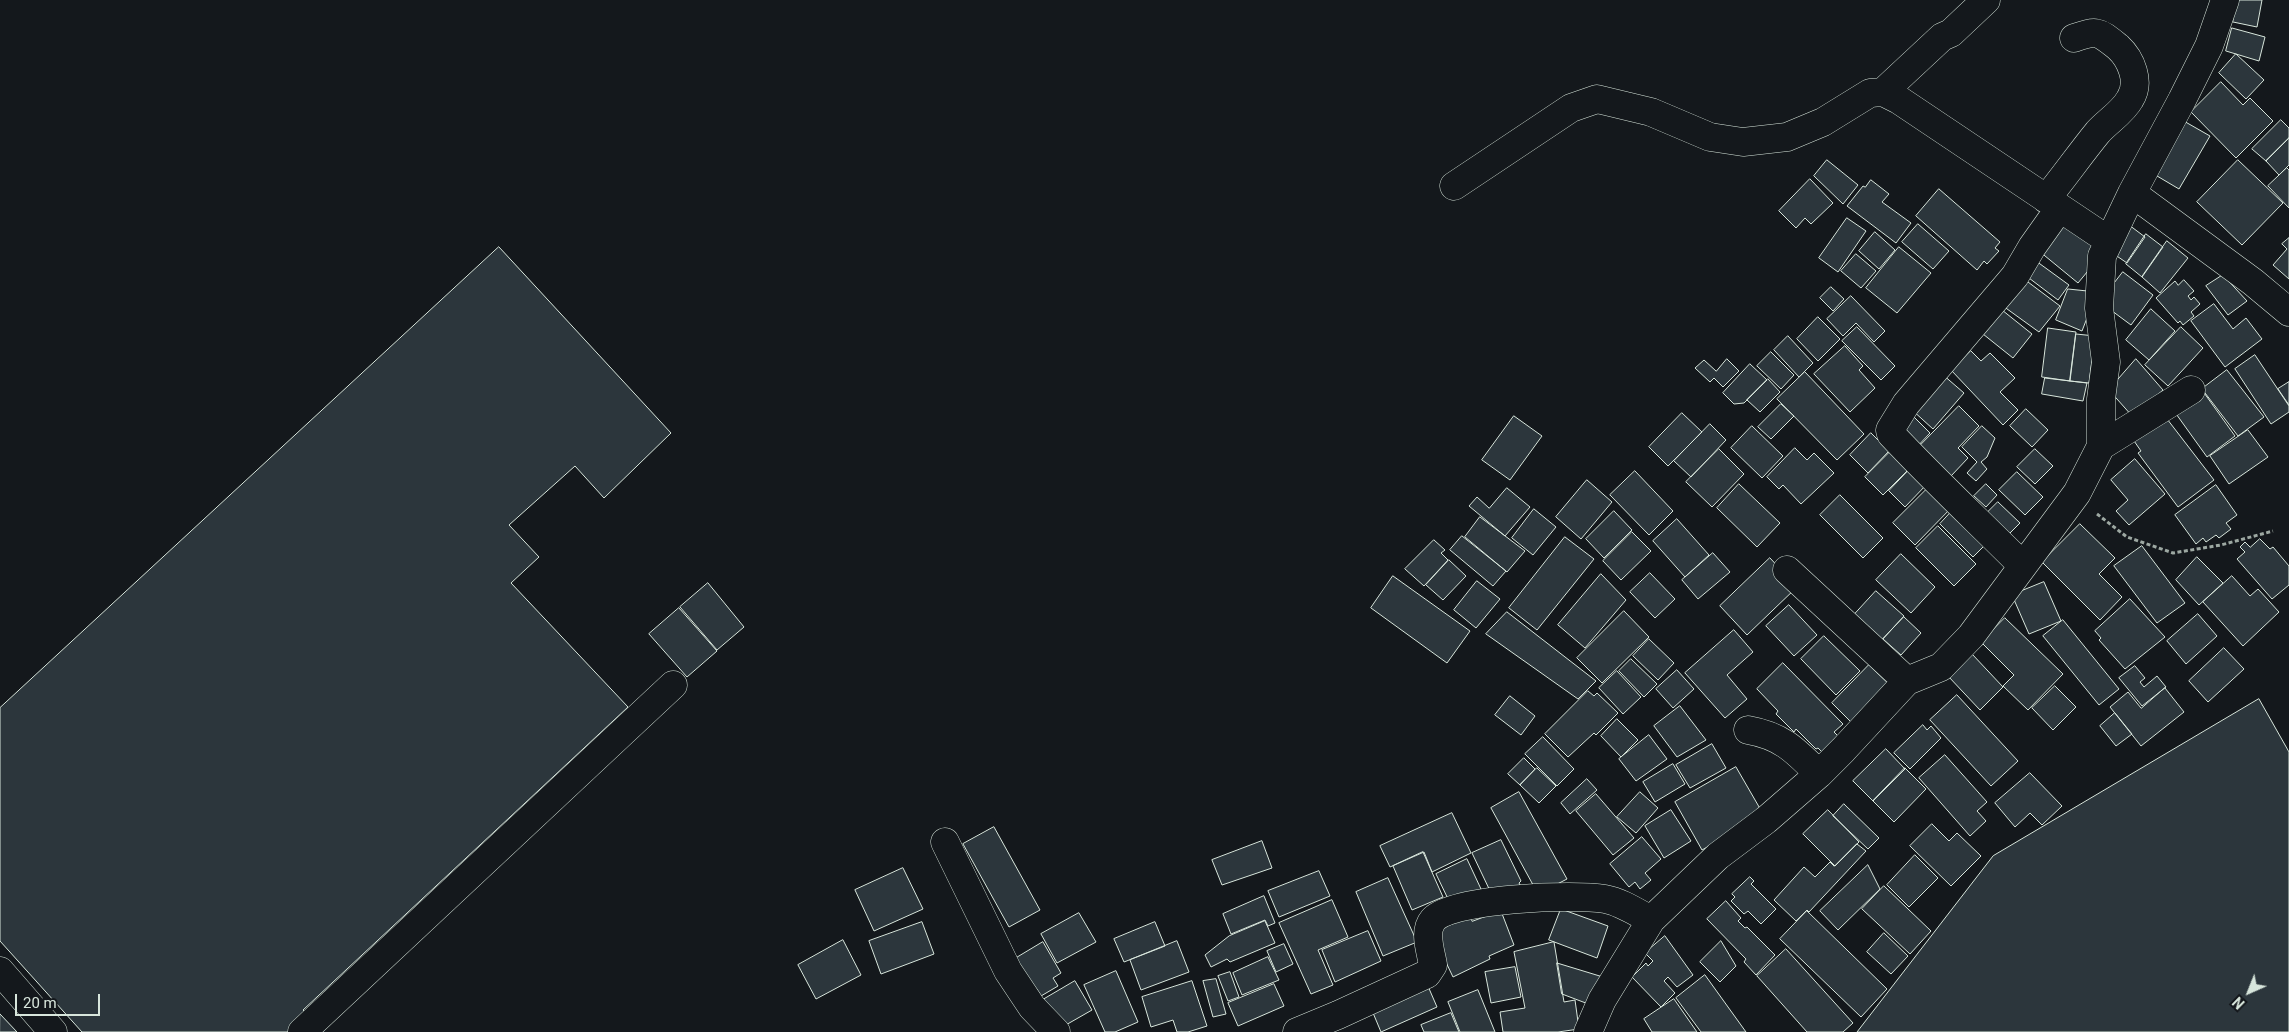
<!DOCTYPE html>
<style>
body{margin:0}
#map{position:relative;width:2289px;height:1032px;overflow:hidden;background:#14181c;font-family:Roboto,sans-serif}
canvas{display:block}
.north{position:absolute;left:2224px;top:967px;width:50px;height:50px;-webkit-text-stroke:4px #14181c;paint-order:stroke;rotate:224deg;font-size:14px;font-weight:700;line-height:20px;text-align:center;color:#d8e6dc}
.north::after{content:'';display:block;margin:auto;width:18px;height:22px;background:#d8e6dc;clip-path:polygon(50% 0,100% 100%,50% 72%,0 100%)}
.scale{position:absolute;left:15px;top:994px;width:85px;height:22px;box-sizing:border-box;border:2px solid #d8e6dc;border-top:0;padding-left:6px;font-size:15px;line-height:18px;white-space:nowrap;color:#d8e6dc;-webkit-text-stroke:4px #14181c;paint-order:stroke}
</style>
<div id="map">
<canvas width="2289" height="1032"></canvas>
<div class="north">N</div>
<div class="scale">20 m</div>
</div>
<script>
const context = document.querySelector('canvas').getContext('2d');
context.lineJoin = 'round';
function fillPath(path, color) { context.fillStyle = color; context.fill(path, 'evenodd'); }
function trace(path, color, width, dash) { context.strokeStyle = color; context.lineWidth = width; context.lineCap = dash ? 'butt' : 'round'; context.setLineDash(dash || []); context.stroke(path); }
const building = new Path2D(`
 M2237 0H2262L2257 27 2233 22Z
 M2232 28 2265 37 2259 61 2226 51Z
 M2236 54 2264 80 2246 99 2219 73Z
 M2221 82 2243 105 2250 98 2273 121 2236 158 2191 112Z
 M2182 120 2210 136 2179 189 2152 173Z
 M2281 120 2289 128V138L2266 161 2252 149Z
 M2289 138V165L2279 175 2266 161Z
 M1827 160 1858 185 1843 204 1814 176Z
 M2238 160 2283 203 2242 245 2197 202Z
 M2287 168 2289 170V208L2268 186Z
 M1810 179 1833 203 1811 224 1805 218 1796 228 1779 211Z
 M1871 180 1889 194 1882 202 1911 223 1896 243 1847 206 1863 186 1865 187Z
 M1939 189 2000 242 1995 248 1999 251 1987 264 1984 261 1977 270 1916 216Z
 M1847 218 1866 231 1838 272 1819 258Z
 M2063 222 2102 254 2078 283 2039 251Z
 M2125 222 2145 237 2127 263 2108 250Z
 M1918 224 1949 251 1933 269 1902 242Z
 M1875 232 1895 250 1879 269 1859 251Z
 M2146 234 2163 247 2142 277 2126 264Z
 M2289 238V279L2273 265 2287 249 2282 244Z
 M2167 241 2188 258 2160 293 2142 277Z
 M499 247 671 433 604 498 575 466 509 525 539 557 511 583 628 707 303 1010 310 1017 294 1032H82L0 941V708Z
 M1899 247 1931 273 1897 313 1866 288Z
 M1856 254 1876 271 1861 288 1841 271Z
 M2036 261 2069 285 2058 300 2025 275Z
 M2123 272 2153 295 2131 325 2100 302Z
 M2223 275 2247 301 2228 315 2206 286Z
 M2024 279 2060 306 2039 332 2003 306Z
 M2184 280 2194 291 2188 296 2191 300 2194 297 2200 304 2191 312 2194 316 2183 325 2180 321 2178 323 2156 298 2175 281 2178 285Z
 M1831 287 1844 299 1833 311 1820 298Z
 M2068 289 2097 292 2082 331 2056 320Z
 M1851 296 1885 331 1874 342 1856 323 1843 336 1827 319Z
 M2214 304 2233 329 2246 318 2262 339 2225 367 2191 321Z
 M2151 309 2175 331 2149 360 2126 340Z
 M2002 310 2032 334 2013 358 1983 334Z
 M1818 317 1840 339 1818 361 1797 339Z
 M1857 327 1895 366 1881 380 1842 341Z
 M2181 327 2203 348 2168 386 2145 365Z
 M2048 328 2076 332 2070 381 2042 377Z
 M2076 334 2095 336 2089 383 2070 381Z
 M1788 336 1813 363 1799 377 1774 350Z
 M1845 346 1863 366 1859 370 1875 388 1850 412 1814 374Z
 M1971 351 1981 361 1990 353 2015 378 2000 392 2018 410 2003 425 1951 370Z
 M1771 352 1794 375 1781 389 1757 366Z
 M2255 355 2289 406V412L2271 424 2235 369Z
 M1727 359 1739 371 1723 387 1714 378 1710 382 1695 368 1704 360 1716 371Z
 M2136 359 2163 390 2133 417 2109 390Z
 M1750 364 1767 380 1744 403 1734 404 1723 393Z
 M2227 370 2264 417 2238 436 2202 389Z
 M1805 372 1864 434 1837 460 1777 399Z
 M1942 374 1964 393 1933 429 1911 409Z
 M2045 378 2087 383 2083 401 2042 394Z
 M1768 379 1780 392 1760 412 1747 400Z
 M2289 382V405L2278 389Z
 M2202 390 2235 436 2207 457 2174 411Z
 M1781 404 1794 416 1771 439 1758 427Z
 M1959 406 1979 426 1958 448 1968 458 1951 476 1915 451Z
 M2026 409 2048 430 2032 447 2010 426Z
 M1908 411 1930 433 1915 449 1893 427Z
 M1682 413 1702 432 1668 466 1649 447Z
 M2164 415 2214 480 2178 507 2138 453 2141 451 2132 438Z
 M1514 416 1542 436 1510 480 1482 460Z
 M1710 424 1726 440 1691 477 1674 461Z
 M1752 426 1783 456 1762 478 1731 448Z
 M1982 426 1995 438 1987 457 1981 462 1987 469 1976 481 1967 473 1977 462 1962 447Z
 M2248 430 2268 457 2229 484 2210 456Z
 M1871 433 1889 451 1868 473 1850 455Z
 M1795 448 1807 460 1814 453 1834 473 1801 504 1783 485 1779 489 1767 477Z
 M1719 449 1744 474 1712 507 1686 482Z
 M2035 449 2053 466 2035 484 2017 467Z
 M1892 450 1910 468 1883 495 1865 477Z
 M2135 459 2165 494 2129 525 2116 511 2128 500 2111 480Z
 M1911 468 1927 484 1905 507 1889 491Z
 M1635 471 1673 511 1649 535 1610 495Z
 M2017 472 2043 497 2025 515 1999 490Z
 M1587 480 1612 502 1581 539 1556 517Z
 M1739 484 1780 523 1757 547 1717 508Z
 M1986 484 1997 495 1986 507 1974 496Z
 M1931 485 1953 506 1915 545 1893 523Z
 M2216 485 2237 515 2226 523 2231 529 2219 538 2216 535 2206 542 2203 538 2196 544 2175 515Z
 M1507 488 1530 507 1505 536 1469 506 1477 497 1489 508Z
 M1840 495 1883 538 1863 558 1820 515Z
 M1998 502 2020 523 2008 535 1987 513Z
 M1534 509 1556 527 1533 555 1512 538Z
 M1953 510 1987 543 1973 557 1940 524Z
 M1614 511 1632 530 1604 558 1586 539Z
 M1480 517 1525 551 1507 572 1465 537Z
 M1677 519 1709 555 1685 577 1653 541Z
 M2080 524 2115 558 2099 574 2122 597 2100 620 2042 562Z
 M1938 526 1976 564 1954 586 1916 548Z
 M1632 532 1651 551 1621 580 1603 561Z
 M1462 536 1506 571 1493 586 1450 550Z
 M1565 537 1594 559 1537 630 1509 608Z
 M2260 539 2270 549 2273 547 2289 566V585L2272 599 2237 559 2245 552 2240 547 2245 542 2250 547Z
 M1434 540 1445 550 1441 553 1448 560 1424 586 1405 569Z
 M2142 546 2185 603 2157 623 2114 566Z
 M1713 553 1730 572 1698 599 1682 580Z
 M1901 554 1935 587 1911 613 1876 580Z
 M2197 557 2223 583 2199 605 2176 580Z
 M1770 558 1797 587 1747 635 1720 606Z
 M1449 560 1466 576 1443 600 1426 585Z
 M1650 573 1675 599 1655 618 1630 592Z
 M1601 574 1626 600 1585 648 1558 625Z
 M1393 576 1470 631 1447 663 1371 608Z
 M2232 576 2250 596 2258 589 2279 612 2243 646 2203 602Z
 M1477 581 1500 599 1476 628 1454 610Z
 M2044 582 2061 621 2029 634 2012 595Z
 M708 583 744 627 717 650 680 607Z
 M1876 591 1904 616 1882 640 1854 615Z
 M2130 599 2165 637 2125 669 2099 640 2101 638 2095 631Z
 M1789 605 1817 635 1794 656 1766 626Z
 M679 608 717 651 687 677 649 634Z
 M1624 611 1649 637 1602 683 1577 658Z
 M1507 612 1596 681 1578 699 1486 634Z
 M2198 614 2217 636 2186 664 2167 641Z
 M1904 617 1921 633 1901 655 1883 639Z
 M2005 618 2063 674 2028 710 2003 686 2014 675 1981 642Z
 M2063 620 2119 689 2099 705 2043 636Z
 M1734 630 1753 652 1727 675 1747 699 1725 718 1685 673Z
 M1824 636 1860 671 1836 695 1801 659Z
 M1649 639 1674 663 1658 680 1633 656Z
 M2224 648 2244 669 2208 702 2189 681Z
 M1972 654 2003 687 1980 710 1948 676Z
 M1631 659 1657 684 1644 697 1619 671Z
 M1783 663 1843 724 1834 732 1841 739 1825 755 1818 748 1816 749 1796 729 1794 732 1776 714 1778 711 1757 689Z
 M1869 665 1894 689 1856 727 1832 703Z
 M2135 666 2145 678 2140 682 2144 687 2157 676 2166 687 2142 706 2119 678Z
 M1677 670 1694 689 1673 708 1656 689Z
 M1617 671 1641 697 1623 714 1599 688Z
 M2055 686 2076 707 2053 730 2032 708Z
 M2165 688 2184 712 2141 746 2110 707 2128 692 2141 708Z
 M1588 691 1594 696 1597 693 1618 713 1596 735 1594 733 1568 757 1545 734Z
 M1957 695 2018 761 1991 786 1930 720Z
 M1510 696 1535 716 1521 735 1495 715Z
 M2259 699 2289 752V1032H1857L1993 856Z
 M1680 706 1706 740 1677 757 1654 726Z
 M2115 713 2132 734 2116 746 2100 726Z
 M1617 719 1638 740 1621 757 1601 736Z
 M1923 725 1927 730 1931 726 1941 738 1910 769 1894 753Z
 M1649 735 1667 759 1636 781 1619 759Z
 M1543 737 1574 769 1557 786 1525 754Z
 M1712 744 1726 768 1690 788 1676 765Z
 M1886 749 1905 769 1873 801 1853 781Z
 M1945 755 1987 802 1977 811 1986 821 1970 836 1919 778Z
 M1524 758 1535 769 1520 785 1508 774Z
 M1673 764 1685 784 1655 802 1643 782Z
 M1736 767 1762 812 1752 822 1702 850 1675 802Z
 M1537 768 1556 786 1539 803 1520 785Z
 M1905 768 1926 789 1894 822 1873 801Z
 M2030 773 2062 806 2042 825 2030 813 2015 827 1995 803Z
 M1587 779 1597 790 1570 814 1561 803Z
 M1519 792 1567 879 1538 894 1491 808Z
 M1640 792 1658 808 1636 833 1617 817Z
 M1596 794 1634 838 1613 855 1576 811Z
 M1844 804 1879 838 1868 849 1833 816Z
 M1671 810 1691 841 1664 858 1645 826Z
 M1828 810 1859 842 1835 866 1803 834Z
 M1452 813 1471 853 1432 872 1424 852 1390 867 1380 846Z
 M1932 824 1949 841 1957 833 1981 856 1951 886 1910 846Z
 M994 827 1040 910 1009 927 963 844Z
 M1642 837 1661 859 1645 873 1651 880 1640 889 1635 882 1629 887 1610 864Z
 M1501 840 1521 881 1519 883 1522 889 1492 895 1472 853Z
 M1262 841 1272 868 1222 885 1212 860Z
 M1857 844 1866 851 1809 912 1807 910 1796 921 1774 900 1804 867 1815 877 1830 862 1834 866Z
 M1423 852 1443 897 1412 910 1393 866Z
 M1915 855 1938 878 1909 907 1887 885Z
 M1467 859 1481 889 1450 903 1436 874Z
 M1868 865 1880 889 1838 930 1820 911Z
 M903 868 923 909 874 931 855 890Z
 M1319 871 1330 896 1279 917 1268 891Z
 M1750 877 1754 881 1751 884 1776 909 1761 924 1748 911 1744 914 1731 901 1735 897 1732 894Z
 M1388 878 1417 942 1383 956 1356 892Z
 M1884 886 1931 931 1910 954 1862 909Z
 M1264 896 1275 923 1268 926 1265 920 1231 934 1223 914Z
 M1332 900 1348 937 1318 950 1333 985 1311 994 1279 923Z
 M1726 901 1741 918 1738 921 1745 928 1747 927 1775 955 1756 975 1744 962 1746 959 1707 919Z
 M1561 909 1608 926 1597 958 1549 940Z
 M1501 911 1514 945 1489 956 1490 959 1453 977 1432 933 1470 916 1472 921Z
 M1807 911 1887 989 1861 1017 1780 939Z
 M1079 913 1096 942 1057 963 1041 934Z
 M1265 921 1275 943 1230 962 1227 959 1211 967 1205 955 1229 936Z
 M922 922 934 954 881 974 869 941Z
 M1155 922 1165 946 1124 962 1114 939Z
 M1368 931 1381 961 1335 982 1322 950Z
 M1884 933 1908 956 1891 974 1867 952Z
 M1665 936 1693 975 1677 987 1668 977 1664 981 1675 993 1661 1007 1632 977 1646 963 1648 966 1653 961 1645 953Z
 M843 940 861 975 816 999 798 965Z
 M1177 941 1189 972 1141 990 1130 960Z
 M1721 941 1736 966 1720 982 1700 962Z
 M1043 942 1061 973 1053 978 1058 986 1041 996 1036 988 1026 994 1008 963Z
 M1554 942 1564 1002 1575 1000 1579 1029 1558 1032H1503L1500 1012 1525 1008 1514 952Z
 M1284 944 1293 964 1276 972 1267 951Z
 M1786 949 1853 1023 1843 1032H1807L1757 976Z
 M1268 957 1279 980 1242 995 1233 973Z
 M1557 963 1603 977 1591 1005 1562 994Z
 M1515 967 1521 997 1491 1003 1485 972Z
 M1116 971 1138 1022 1115 1032H1105L1084 985Z
 M1230 972 1239 997 1228 1001 1218 976Z
 M1705 975 1746 1032H1701L1676 998Z
 M1424 977 1437 1007 1381 1032 1371 1008Z
 M1216 979 1226 1014 1213 1017 1203 981Z
 M1075 981 1092 1010 1057 1030 1041 1001Z
 M1192 981 1207 1026 1188 1032H1177L1173 1020 1151 1027 1142 997Z
 M1274 984 1284 1006 1238 1026 1228 1003Z
 M1478 990 1495 1032H1460L1448 1002Z
 M1674 999 1697 1032H1652L1644 1019Z
 M1451 1013 1459 1032H1424L1421 1025Z
 M0 1014 17 1032H0Z`);
fillPath(building, '#2c363c');
trace(building, '#d8e6dc', 1);
const minor = new Path2D(`
 M1883 92 1942 37 1951 33 1986 0
 M1454 186 1571 108 1597 99 1651 112 1710 137 1743 142 1787 137 1823 122 1870 93 1883 92 1899 100 2108 240
 M2132 193 2253 282 2289 312
 M2046 199C2064 177 2080 154 2098 132 2108 121 2123 112 2130 99 2141 82 2131 59 2118 47 2098 31 2098 30 2074 38
 M2101 446 2191 390
 M2022 565C1978 521 1933 479 1891 434L1890 430 1906 404 2015 276 2032 247 2059 209
 M1787 570 1907 681
 M1748 730C1782 736 1795 750 1819 774
 M945 842 1008 971 1032 1007 1056 1032
 M0 971 53 1032
 M302 1032 673 685
 M1297 1032 1338 1015 1427 974 1433 965C1431 952 1423 932 1433 920 1451 898 1575 894 1605 899 1621 902 1636 912 1651 920
 M1588 1032 1602 1000 1651 920 1718 856 1766 820 1819 774 1843 750 1907 681 1941 667 1971 636 2077 493 2101 446V399L2106 362 2099 308 2102 256 2132 193 2182 100 2209 46 2225 0`);
trace(minor, '#d8e6dc', 29);
trace(new Path2D(`
 M2097 514 2127 537 2173 553 2221 545 2273 531`), '#9da8a2', 3, [4, 2.5]);
trace(minor, '#14181c', 28);
</script>
